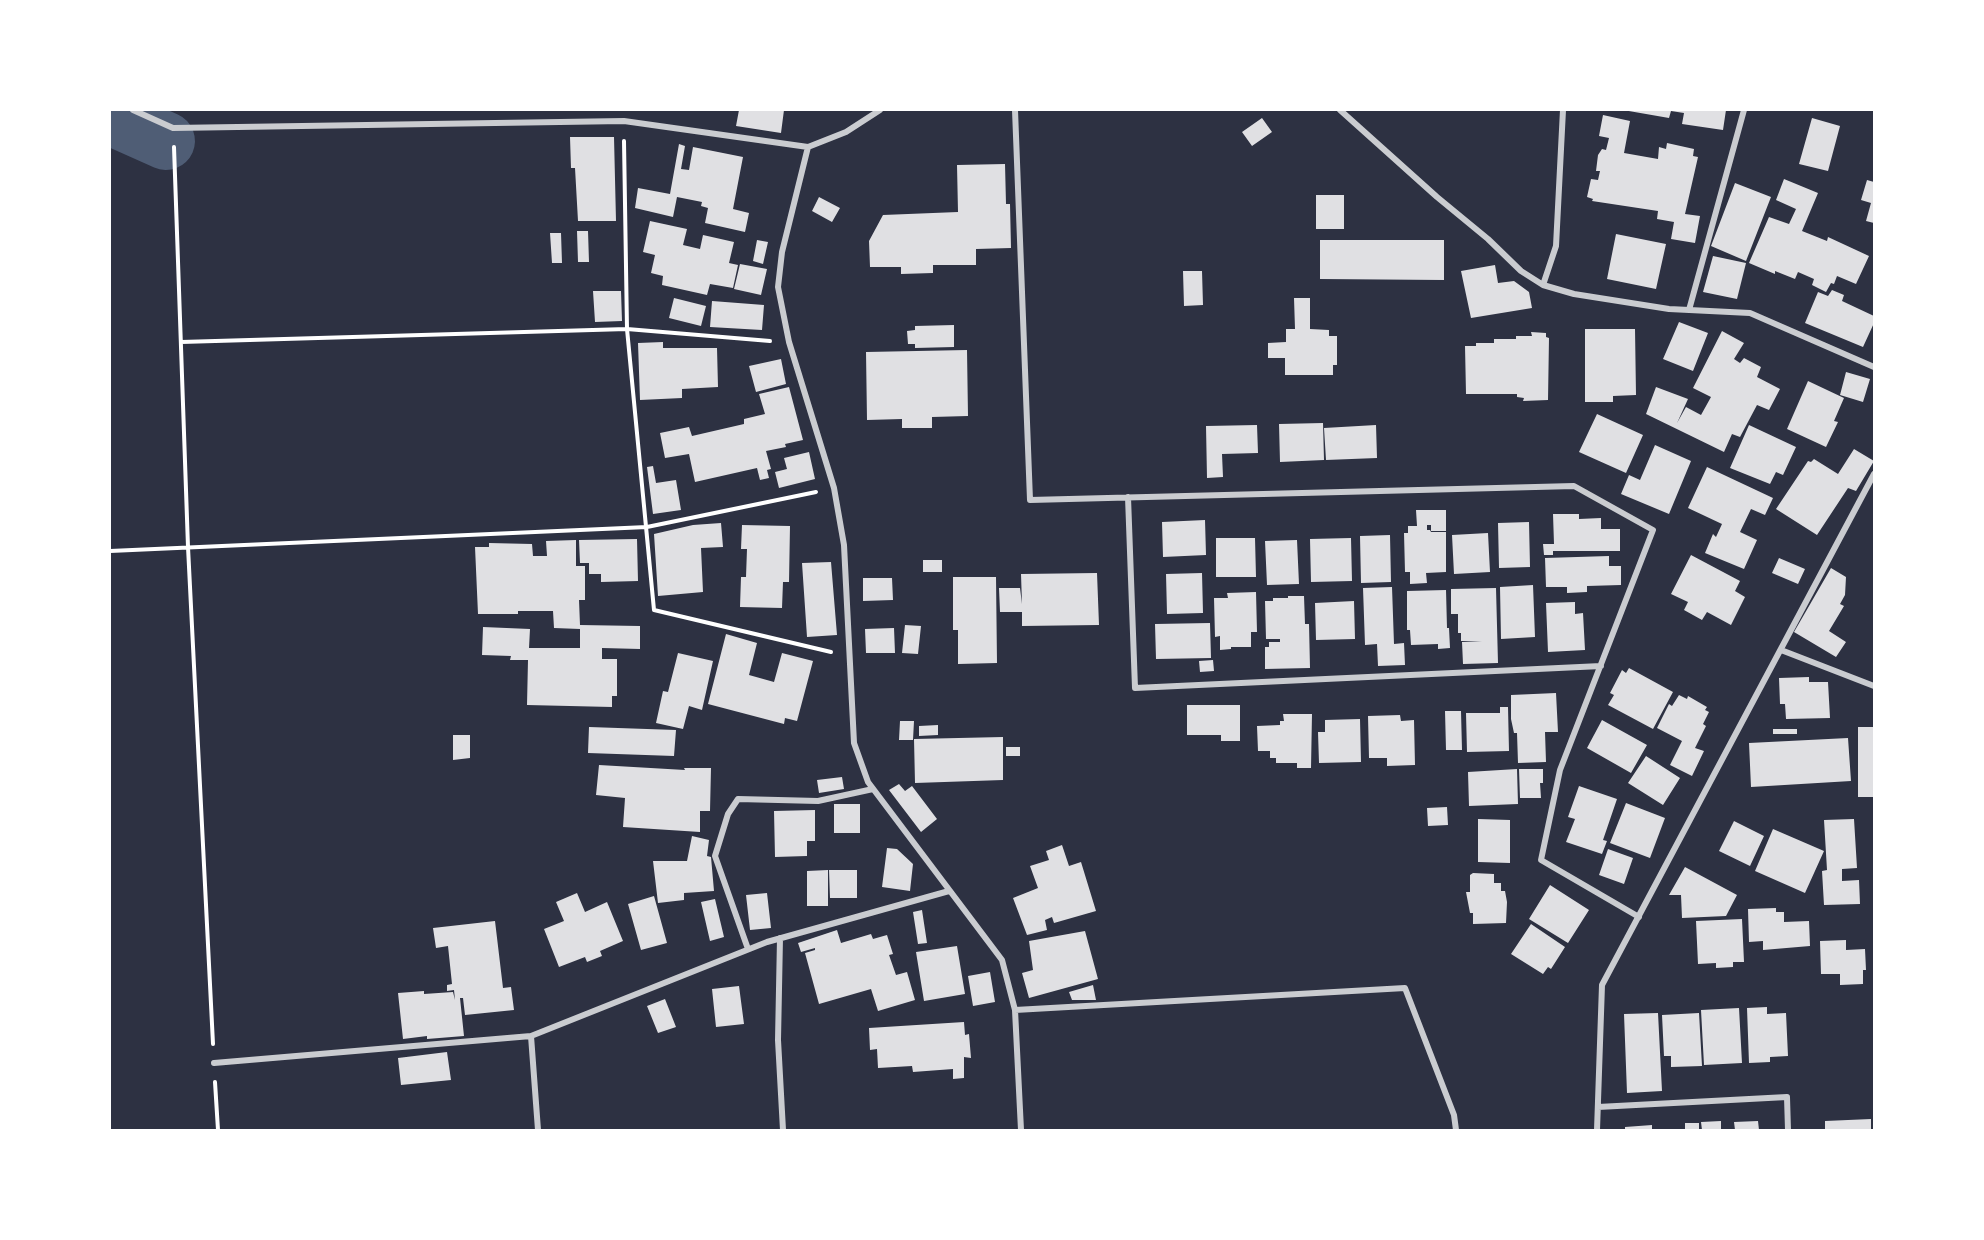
<!DOCTYPE html>
<style>
body{margin:0}
#map{position:relative;width:1984px;height:1240px;overflow:hidden;background:#2d3142;font-family:"Golos Text",sans-serif}
canvas{display:block}
.frame{position:absolute;inset:0;border:111px solid #fff;pointer-events:none}
</style>
<div id="map">
<canvas width="1984" height="1240"></canvas>
<div class="frame"></div>
</div>
<script>
const context = document.querySelector('canvas').getContext('2d');
context.lineJoin = 'round';
function trace(path, color, width, dash) { context.strokeStyle = color; context.lineWidth = width; context.lineCap = dash ? 'butt' : 'round'; context.setLineDash(dash || []); context.stroke(path); }
function fillPath(path, color) { context.fillStyle = color; context.fill(path, 'evenodd'); }
trace(new Path2D(`
 M110 116 166 141`), '#4f5d75', 58);
fillPath(new Path2D(`
 M739 110H784L781 133 736 126Z
 M1623 110H1726L1723 130 1682 124 1684 113 1671 111 1669 118Z
 M1603 115 1630 121 1624 153 1658 159 1659 147 1666 149 1667 143 1694 149 1693 156 1698 157 1685 214 1700 216 1695 243 1671 239 1674 222 1657 219 1658 211 1592 201 1593 199 1587 197 1591 179 1598 180 1600 171H1596L1598 155 1602 149 1606 150 1609 138 1599 136Z
 M1262 118 1272 132 1252 146 1242 132Z
 M1812 118 1840 126 1828 171 1799 164Z
 M570 137H614L616 221H578L575 168H571Z
 M679 144 685 146 681 169 689 170 693 147 743 157 733 209 749 213 745 232 705 223 708 208 701 206 702 202 677 197 673 217 635 208 638 188 670 194Z
 M1005 164 1006 204H1010L1011 248 976 249V265H933V273L901 274V267H870L869 241 883 215 958 212 957 165Z
 M1784 179 1818 193 1802 231 1827 241 1828 237 1869 256 1856 284 1837 276 1834 284 1831 283 1826 292 1812 285 1814 279 1798 272 1795 279 1775 271V274L1749 263 1769 217 1789 224 1796 209 1776 200Z
 M1867 180 1874 182V223L1866 221 1871 203 1861 200Z
 M1735 183 1771 197 1746 261 1711 246Z
 M1316 195H1344V229H1316Z
 M819 197 840 208 832 222 812 211Z
 M650 221 687 229 683 245 700 249 703 235 734 242 729 263 738 265 733 288 710 284 707 295 662 285 663 276 651 273 655 255 643 252Z
 M577 231H588L589 262H578Z
 M550 233H561L562 263H552Z
 M1616 234 1666 244 1656 289 1607 279Z
 M757 240 768 242 763 264 753 261Z
 M1320 240H1444V280L1320 279Z
 M1713 256 1746 263 1737 299 1703 292Z
 M740 264 767 269 761 295 734 289Z
 M1495 265 1498 283 1514 281 1529 292 1532 308 1471 318 1461 271Z
 M1183 271H1202L1203 305 1184 306Z
 M1832 290 1844 295 1842 301 1874 316V323L1863 347 1805 323 1818 292 1828 296Z
 M593 291H621L622 321 595 322Z
 M674 298 706 306 701 326 669 318Z
 M1294 298H1310V329L1329 330V336H1337V365H1333V375H1285V358H1268V343L1286 342V329H1295Z
 M712 301 764 305 762 330 710 327Z
 M1679 322 1708 333 1693 371 1663 359Z
 M954 325V347L915 348V344H908L907 331 915 330V326Z
 M1585 329H1635L1636 395 1613 396V402H1585Z
 M1722 331 1744 343 1734 359 1740 363 1744 358 1761 367 1757 377 1780 389 1769 410 1757 405 1740 437 1732 434 1724 452 1646 414 1656 387 1688 399 1677 423 1686 407 1701 415 1711 397 1693 388Z
 M1531 332 1546 333V337L1549 338 1548 400 1523 401 1524 398 1517 397V394H1466L1465 346H1476V343H1494V339H1516V336H1532Z
 M663 342V348H717L718 387 682 389V398L640 400 638 343Z
 M967 350 968 416 932 417V428H902V419L867 420 866 352Z
 M781 359 786 384 756 392 749 366Z
 M1846 372 1870 379 1863 402 1840 395Z
 M1808 381 1844 398 1834 421 1838 422 1826 447 1787 429Z
 M789 387 803 440 785 444 786 447 766 451 771 469 767 470 769 478 760 480 757 468 695 482 689 454 665 458 660 433 689 427 692 436 744 424V419L765 414 759 394Z
 M1597 414 1643 435 1626 473 1579 452Z
 M1323 423 1324 460 1280 462 1279 424Z
 M1257 425 1258 453 1222 454 1223 477 1207 478 1206 426Z
 M1376 425 1377 458 1326 460 1324 428Z
 M1749 425 1796 447 1783 475 1776 472 1770 484 1730 468Z
 M1655 445 1691 461 1669 514 1621 494 1629 475 1640 480Z
 M1854 449 1874 461 1856 491 1848 488 1817 535 1776 509 1808 461 1811 462 1814 459 1838 474Z
 M809 452 815 479 779 488 775 472 787 469 784 458Z
 M653 466 656 483 676 480 681 510 653 514 647 467Z
 M1707 467 1773 498 1765 515 1751 509 1740 532 1757 540 1744 569 1705 553 1713 534 1716 537 1722 524 1688 508Z
 M1416 510H1446V531H1431V525H1427V530H1430L1431 532H1446V572L1426 573 1427 583 1410 584V572H1405L1404 533H1408V526H1417Z
 M1553 514H1579V519L1601 518V529H1620V551H1553V555H1544L1543 544H1554Z
 M1205 520 1206 555 1163 557 1162 522Z
 M1529 522 1530 567 1499 568 1498 523Z
 M721 523 723 547 701 548 703 592 658 596 654 534 693 525Z
 M742 525 790 526 789 582H783L782 608 740 607 741 577H746L747 549H741Z
 M1488 533 1490 572 1454 574 1452 535Z
 M1390 535 1391 582 1361 583 1360 536Z
 M1216 538H1255L1256 577H1216Z
 M1351 538 1352 581 1311 582 1310 539Z
 M637 539 638 581 601 582V574H589V563H580L579 540Z
 M576 540V566H585V600H579L580 625 640 626V649L602 648V659H617V696H612V707L527 705 528 660H510L511 656 482 655 483 627 530 629 529 648H580V629L554 628 553 611H518V614H478L475 547H489V543L532 544 533 556H547L546 541Z
 M1297 540 1299 584 1267 585 1265 541Z
 M1691 555 1740 581 1735 591 1745 597 1731 625 1707 612 1702 620 1684 610 1688 602 1671 594Z
 M1609 556V566H1621V585L1587 586V592L1567 593V587H1546L1545 558Z
 M1779 558 1805 569 1798 584 1772 573Z
 M923 560H942V572H923Z
 M831 562 837 635 807 637 802 563Z
 M1831 568 1846 577 1845 595 1840 604 1844 606 1829 631 1846 642 1836 657 1794 632Z
 M1097 573 1099 625 1022 626V612H1000L999 588H1020L1022 604 1021 574Z
 M1202 573 1203 613 1167 614 1166 574Z
 M953 577H996L997 663 958 664V630H953Z
 M863 578H892L893 600 863 601Z
 M1533 585 1535 637 1501 639 1500 587Z
 M1392 587 1394 644 1404 643 1405 665 1378 666 1377 644 1365 645 1363 588Z
 M1496 588 1498 663 1463 664 1462 642 1482 641H1461V633H1458V614H1451V589Z
 M1446 590 1447 628H1449L1450 648 1438 649V644L1411 645 1410 630H1407V591Z
 M1256 592 1257 632H1251V647H1231V649L1220 650V636L1215 637 1214 598H1228L1227 593Z
 M1288 596H1304L1305 624H1309L1310 668 1265 669V647H1269V642H1280V639H1266L1265 601H1273V598H1288Z
 M1354 601 1355 639 1316 640 1315 603Z
 M1575 602V614L1583 613 1585 650 1548 652 1546 603Z
 M1210 623 1211 658 1156 659 1155 624Z
 M905 625 921 626 918 654 902 653Z
 M894 628 895 653H866L865 629Z
 M726 634 757 643 749 675 774 682 782 653 813 661 797 721 785 718 784 724 708 704Z
 M678 653 713 661 702 710 689 706 683 729 656 723 663 691 668 692Z
 M1213 660 1214 671 1200 672 1199 661Z
 M1629 668 1673 692 1653 729 1608 705 1614 695 1610 693 1622 670 1626 673Z
 M1809 677V682H1828L1830 718 1786 719 1785 704H1780L1779 678Z
 M1556 693 1558 732H1545L1546 762 1518 763 1517 733H1514L1511 719V695Z
 M1679 695 1687 699 1688 696 1707 707 1705 710 1709 712 1703 724 1706 726 1695 748 1704 751 1692 776 1670 765 1682 741 1657 728 1669 704 1672 706Z
 M1187 705H1240V741H1221V735H1187Z
 M1500 707H1508L1509 751 1467 752 1466 713H1500Z
 M1445 711H1461L1462 750H1446Z
 M1283 714H1312L1311 768H1297V763H1276V758H1270V751H1258L1257 726 1280 725V721H1284Z
 M1400 715 1401 721 1414 720 1415 765 1387 766V758H1369L1368 716Z
 M1360 719 1361 762 1319 763 1318 732H1325V720Z
 M1602 720 1647 745 1631 773 1587 748Z
 M900 721H914L913 740H899Z
 M938 725V735L919 736V726Z
 M589 727 676 730 674 756 588 753Z
 M1858 727H1874V797H1858Z
 M1773 729H1797V734H1773Z
 M453 735H470V758L453 760Z
 M1003 737V780L915 783 914 739Z
 M1848 738 1851 781 1751 787 1749 743Z
 M1006 747H1020V756H1006Z
 M1646 756 1680 778 1663 805 1628 783Z
 M599 765 685 770 684 768H711L710 811H700V832L623 827 625 798 596 795Z
 M1517 769 1518 804 1469 806 1468 772Z
 M1519 769H1543V783H1540L1541 798H1520Z
 M842 777 844 789 819 793 817 780Z
 M899 784 905 791 912 786 937 819 921 832 889 790Z
 M1579 786 1617 799 1603 840 1607 841 1602 854 1566 842 1575 819 1568 817Z
 M1626 803 1665 818 1650 858 1610 843Z
 M834 804H860V833H834Z
 M1447 807 1448 825 1428 826 1427 808Z
 M815 810V841H807V856L775 857 774 811Z
 M1478 819 1510 820V863L1478 862Z
 M1854 819 1857 868 1842 869V881L1859 880 1860 904 1824 905 1822 871 1827 870 1824 820Z
 M1734 821 1764 836 1750 866 1719 851Z
 M1773 829 1824 851 1805 893 1755 871Z
 M692 836 709 840 707 856 711 857 714 891 684 893V900L658 903 653 861H687Z
 M1062 845 1069 866 1081 862 1096 911 1054 923 1052 917 1045 920 1047 930 1027 935 1013 898 1038 888 1030 866 1049 860 1046 851Z
 M887 848 897 849 913 864 910 891 882 887Z
 M1608 849 1633 858 1624 884 1599 875Z
 M1685 867 1737 895 1726 916 1682 918 1681 895H1669Z
 M828 870V906H807V871Z
 M829 870H857V898H830Z
 M1473 873 1494 874V883H1501V891H1505L1507 902 1506 923 1473 924V913H1470L1466 892H1470V875Z
 M1550 885 1589 910 1568 943 1529 919Z
 M577 893 585 912 607 902 623 941 600 951 602 956 587 962 585 957 559 967 544 929 564 921 556 902Z
 M767 893 771 928 750 930 746 895Z
 M654 896 667 943 641 950 628 904Z
 M715 899 724 937 710 941 701 902Z
 M1776 908V912H1784V922L1809 921 1810 946 1763 950V941L1749 942 1748 909Z
 M922 910 927 943 918 944 913 912Z
 M1742 919 1744 962H1733V967L1716 968V963L1698 964 1696 921Z
 M495 921 503 988 511 987 514 1010 465 1015 463 998H460L464 1036 427 1039V1036L403 1039 398 993 424 991V994L453 992 455 1000 454 990 447 991V985L452 984 448 946 436 948 433 928Z
 M1531 924 1565 947 1551 969 1548 967 1543 974 1511 954Z
 M837 930 841 943 871 934 873 939 887 935 893 954 889 955 896 975 907 972 915 1000 878 1011 871 989 819 1004 805 953 815 950V948L801 952 798 943Z
 M1085 931 1098 979 1029 998 1022 973 1033 970 1029 941Z
 M1846 940V950L1865 949 1866 970H1863V984L1840 985V974H1821L1820 941Z
 M957 946 965 994 924 1001 916 952Z
 M990 972 995 1002 973 1006 968 976Z
 M1093 985 1096 1000H1072L1069 992Z
 M739 986 744 1024 716 1027 712 989Z
 M665 999 676 1027 658 1033 647 1006Z
 M1767 1007V1014L1786 1013 1788 1056 1770 1057V1062L1749 1063 1747 1008Z
 M1739 1008 1742 1063 1704 1065 1701 1010Z
 M1658 1013 1662 1091 1627 1093 1624 1014Z
 M1699 1013 1702 1066 1671 1067V1056H1664L1662 1015Z
 M964 1022 965 1035 969 1034 971 1058 964 1057V1078L953 1079V1069L913 1072 912 1066 878 1068 877 1049 870 1050 869 1028Z
 M447 1052 451 1080 401 1085 398 1058Z
 M1871 1119V1130H1825V1121Z
 M1721 1121V1130H1702L1701 1122Z
 M1758 1121 1759 1130H1735L1734 1122Z
 M1685 1123H1699V1130H1685Z
 M1652 1125V1130H1625V1127Z`), '#e0e0e3');
trace(new Path2D(`
 M624 141 627 329 654 610 831 652
 M174 147 188 547 213 1044
 M181 342 627 329 770 341
 M110 551 647 527 816 492
 M215 1082 218 1130`), '#fff', 4);
trace(new Path2D(`
 M133 110 173 128 624 121 808 147 846 132 880 110
 M1015 110 1030 500 1574 486 1653 530 1560 770 1541 860 1639 917
 M1340 110 1437 197 1488 239 1521 271 1543 285 1574 294 1669 309 1750 313 1874 367
 M808 147 782 252 778 287 789 342 834 488 844 545 854 743 868 782 1002 960 1015 1010 1021 1130
 M1543 285 1556 246 1563 110
 M1689 310 1744 110
 M1128 497 1135 688 1601 666
 M1781 650 1874 686
 M780 938 778 1040 783 1130
 M748 949 715 856 728 814 738 799 818 801 873 789
 M1015 1010 1405 988 1454 1115 1456 1130
 M531 1036 538 1130
 M214 1063 531 1036 767 942 949 891
 M1598 1107 1787 1097 1788 1130
 M1597 1130 1602 985 1874 474`), '#caccd0', 6);
</script>
